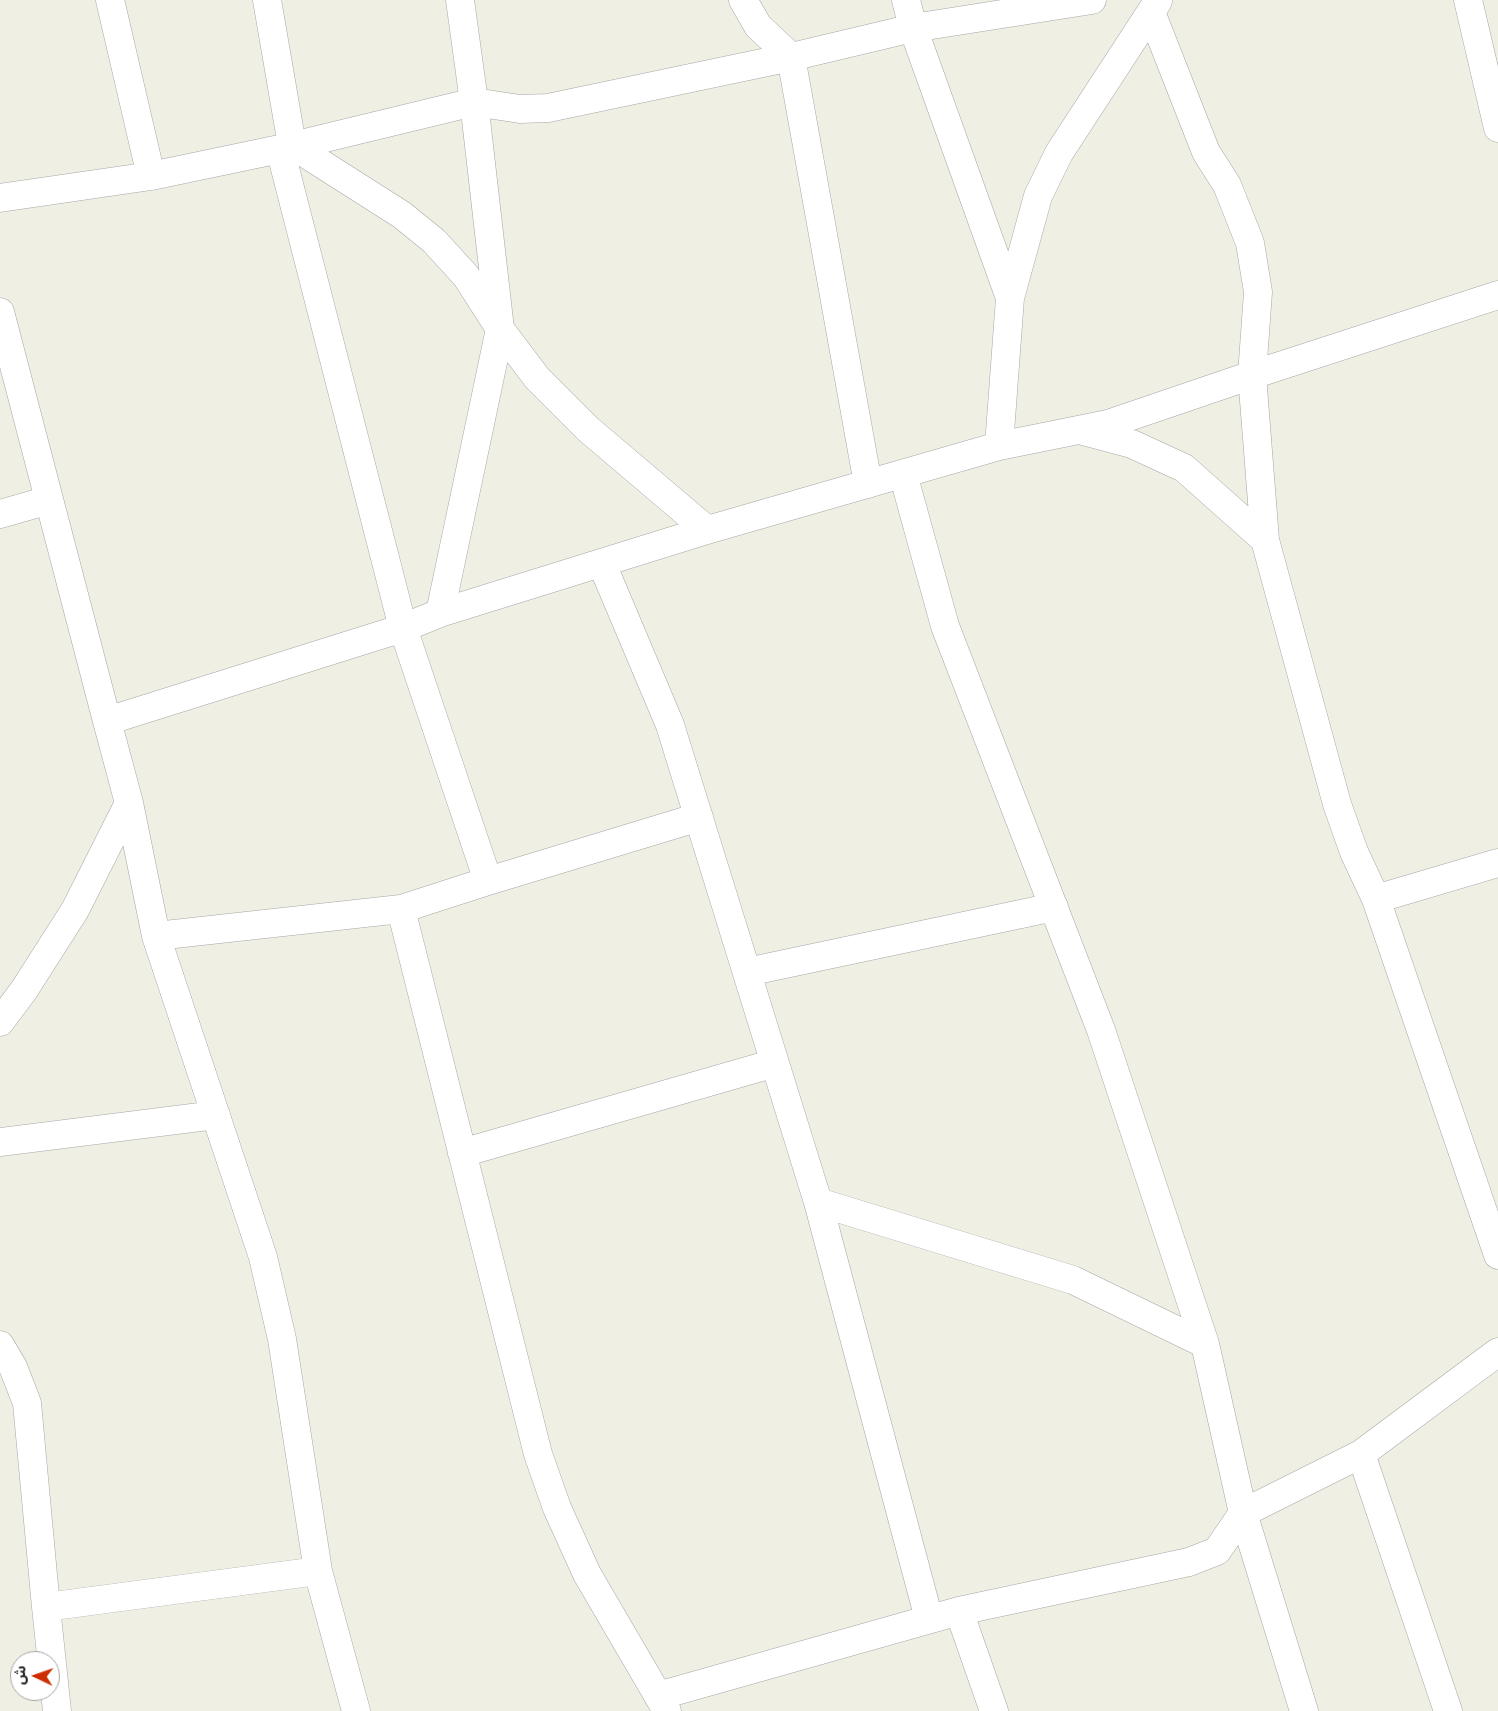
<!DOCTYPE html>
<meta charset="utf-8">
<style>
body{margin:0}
#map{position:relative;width:1498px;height:1711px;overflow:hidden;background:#f0efe4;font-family:Signika,"Noto Sans Arabic",sans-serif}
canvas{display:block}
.north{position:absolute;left:10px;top:1651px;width:50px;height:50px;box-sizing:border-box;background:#fff;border:1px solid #a5a5a5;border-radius:50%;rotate:273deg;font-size:14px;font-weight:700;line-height:20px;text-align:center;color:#1f1f1f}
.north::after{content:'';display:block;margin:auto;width:18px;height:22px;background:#cd2e00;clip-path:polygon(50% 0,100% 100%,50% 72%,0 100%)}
</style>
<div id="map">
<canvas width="1498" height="1711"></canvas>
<div class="north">ش</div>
</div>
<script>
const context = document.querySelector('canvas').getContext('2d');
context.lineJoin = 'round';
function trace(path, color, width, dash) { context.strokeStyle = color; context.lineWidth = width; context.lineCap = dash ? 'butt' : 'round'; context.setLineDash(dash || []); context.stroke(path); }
const minor = new Path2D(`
 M110 0 151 176
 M267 0 292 145 402 215 434 241 466 276 500 329 537 378 588 429 707 530
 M743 0 758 26 791 57 868 484
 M906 0 913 28 1010 298
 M1468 0 1498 128
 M1151 12 1206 152 1227 185 1250 243 1258 292 1252 375 1265 540 1337 804 1354 852 1376 899 1498 1255
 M280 149 403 628 488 881
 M0 198 151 176 280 149 474 102 520 109 548 108 791 57 913 28 1092 0
 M0 312 107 721 129 803 75 910 24 990 0 1022
 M1083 431 1132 444 1184 468 1265 540
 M999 446 1010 298 1038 196 1059 153 1158 1
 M903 474 945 626 1101 1030 1205 1344 1243 1513 1304 1711
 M0 514 49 500
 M602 564 670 725 818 1202 929 1619
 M440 613 500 329 474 102 460 0
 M107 721 403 628 440 613 707 530 999 446 1108 424 1252 375 1498 295
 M129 803 156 936 401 909 488 881 699 817
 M1376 899 1498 863
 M401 909 538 1454 557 1508 587 1574 667 1711
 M156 936 263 1257 282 1339 318 1571 356 1711
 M747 972 1054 907
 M0 1142 216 1115
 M462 1153 775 1063
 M818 1202 1073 1280 1205 1344
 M0 1345 13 1367 27 1403 46 1607 57 1711
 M1361 1454 1448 1711
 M46 1607 318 1571
 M959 1611 994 1711
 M658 1696 959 1611 1189 1562 1217 1551 1243 1513 1361 1454 1498 1352`);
trace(minor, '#a6a6a6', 29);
trace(minor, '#fff', 28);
</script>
